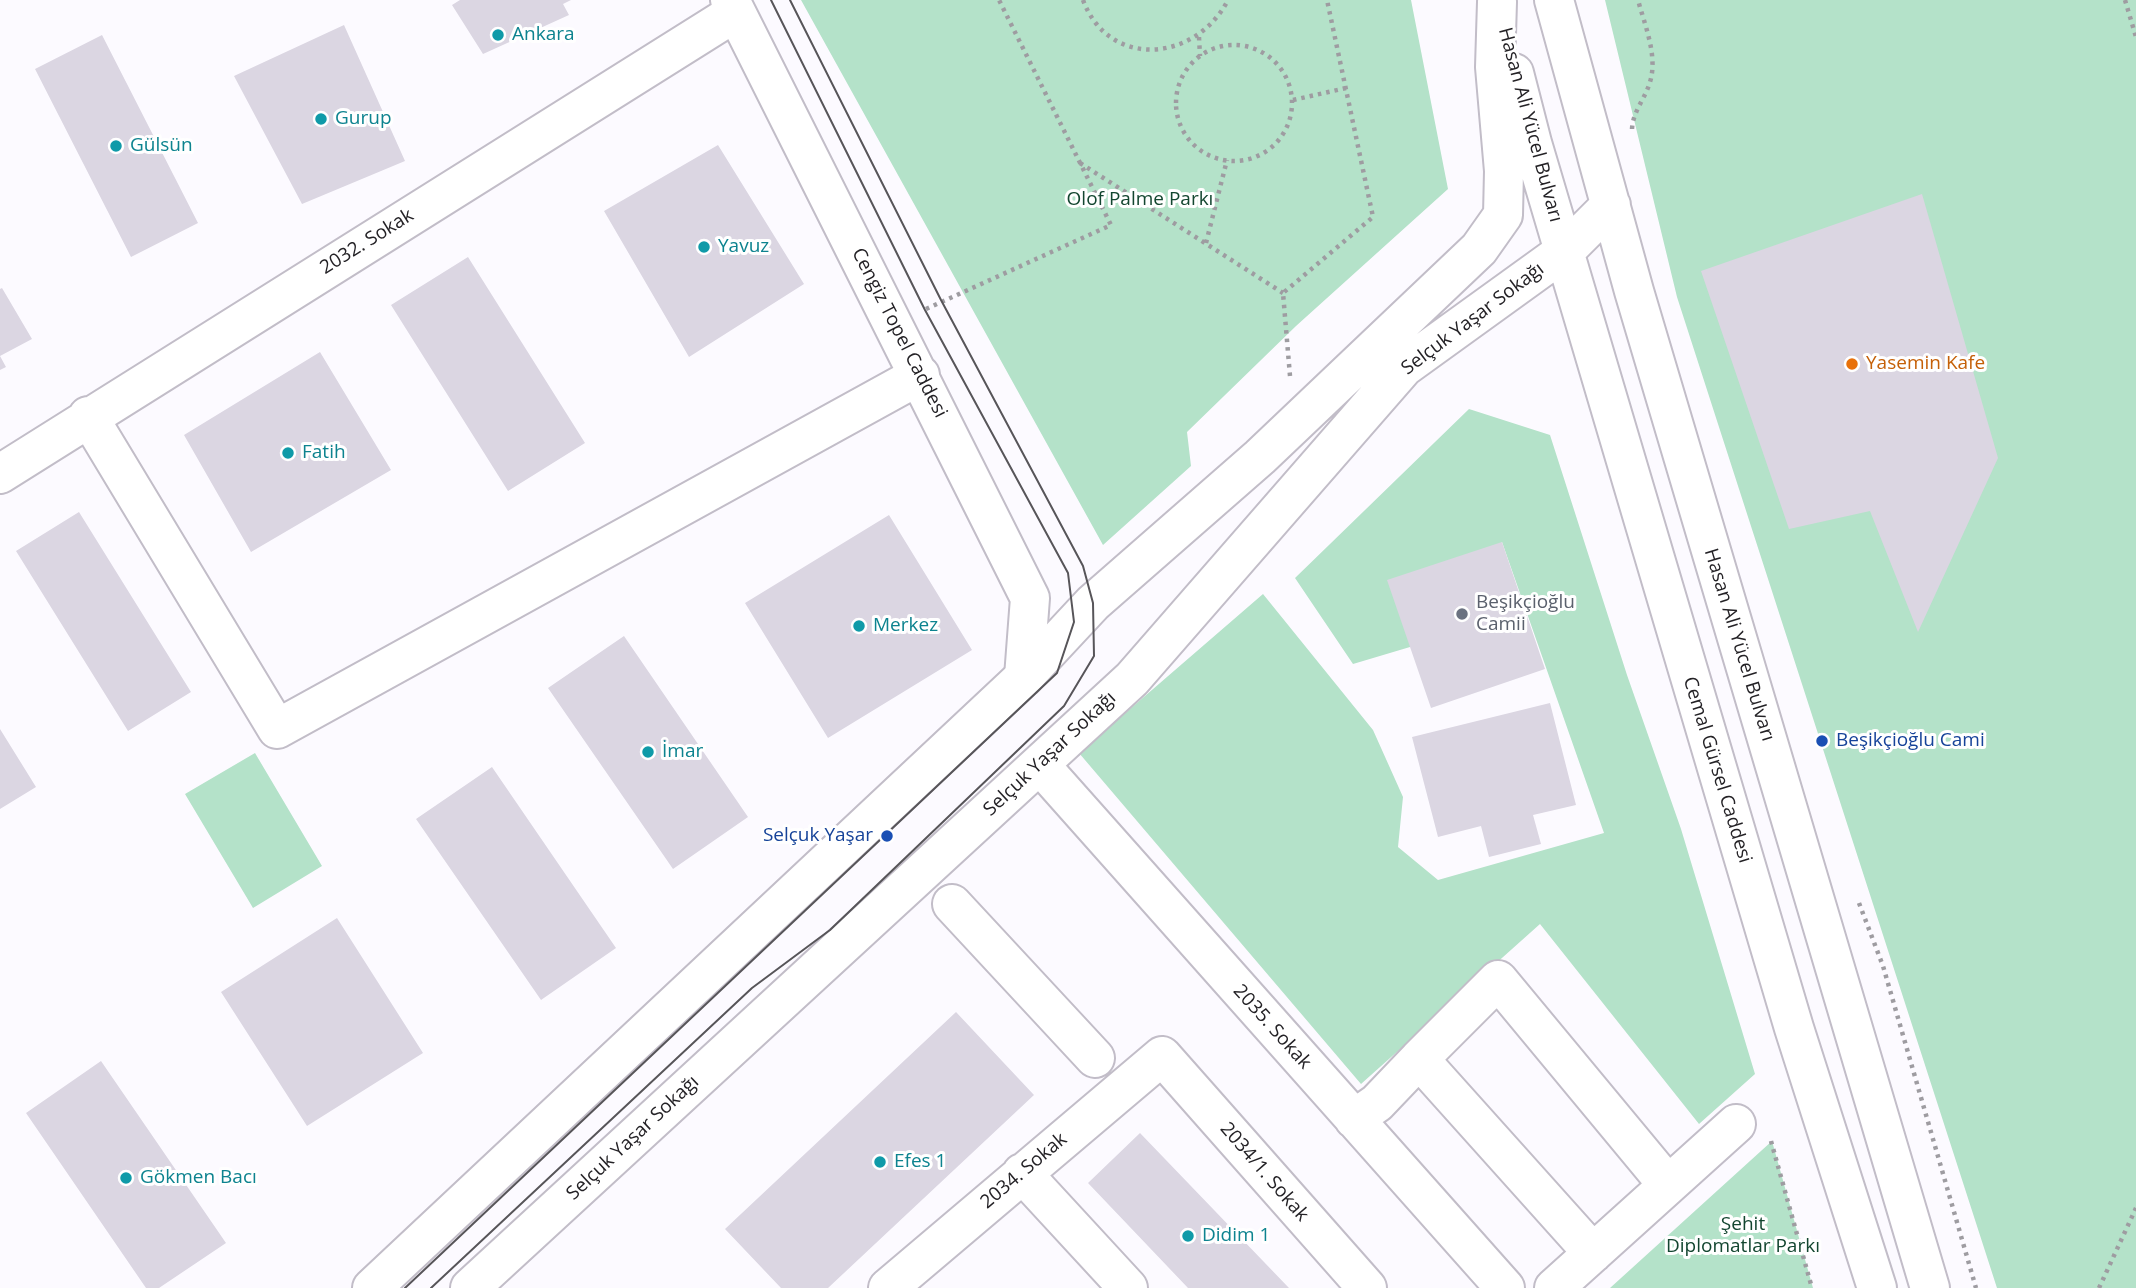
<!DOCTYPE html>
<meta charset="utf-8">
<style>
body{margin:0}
canvas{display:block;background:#fcfaff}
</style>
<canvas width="2136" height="1288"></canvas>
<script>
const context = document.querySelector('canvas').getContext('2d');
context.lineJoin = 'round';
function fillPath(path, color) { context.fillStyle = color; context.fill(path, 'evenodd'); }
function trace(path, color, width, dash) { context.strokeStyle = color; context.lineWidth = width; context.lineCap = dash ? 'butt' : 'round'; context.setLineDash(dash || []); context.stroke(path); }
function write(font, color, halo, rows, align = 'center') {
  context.font = font + ' "Open Sans",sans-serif'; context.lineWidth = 6; context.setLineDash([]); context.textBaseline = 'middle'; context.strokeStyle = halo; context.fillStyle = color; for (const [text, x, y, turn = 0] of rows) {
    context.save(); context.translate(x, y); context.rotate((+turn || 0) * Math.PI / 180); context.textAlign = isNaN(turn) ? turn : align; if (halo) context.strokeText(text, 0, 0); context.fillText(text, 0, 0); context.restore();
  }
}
fillPath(new Path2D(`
 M801 0H1411L1448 189 1296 326 1187 432 1191 466 1103 545Z
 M1605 0H2136V1288H1997L1677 297Z
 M1469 409 1550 435 1627 675 1681 829 1755 1074 1699 1124 1540 924 1361 1084 1079 753 1263 594 1373 730 1403 797 1398 847 1438 880 1604 833 1502 542 1410 647 1353 664 1295 578Z
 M255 753 322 866 253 908 185 794Z
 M1772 1141 1813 1288H1610Z`), '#b4e2c9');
fillPath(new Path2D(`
 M460 0H571L563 4 569 15 483 54 452 5Z
 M344 25 405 161 302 204 234 76Z
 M102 35 198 223 131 257 35 69Z
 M718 145 804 284 689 357 604 211Z
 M1922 194 1998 458 1918 632 1870 511 1789 529 1701 271Z
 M468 257 585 443 508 491 391 305Z
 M2 288 32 339 0 356 6 367 0 370V289Z
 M320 352 391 470 251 552 184 435Z
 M79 512 191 692 128 731 16 551Z
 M889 515 972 650 828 738 745 603Z
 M1502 542 1545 669 1431 708 1387 580Z
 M624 636 748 817 673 869 548 688Z
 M1550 703 1576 805 1533 815 1541 844 1489 857 1481 826 1438 837 1412 737Z
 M0 729 36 787 0 809Z
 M492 767 616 948 541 1000 416 819Z
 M337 918 423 1053 307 1126 221 992Z
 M956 1012 1034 1095 828 1288H781L725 1229Z
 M101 1061 226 1243 159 1288H146L26 1113Z
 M1140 1133 1289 1288H1188L1088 1183Z`), '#dbd6e2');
const minor = new Path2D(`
 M730 0 1030 598 1024 677
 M88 416 277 729 920 375
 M0 474 736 12
 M1040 765 1505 1288
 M952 904 1095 1058
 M1419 1059 1498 980 1668 1185
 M1354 1119 1377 1103 1419 1059 1593 1253
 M1022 1173 1128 1288
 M888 1288 1162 1056 1367 1288
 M1554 1288 1736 1124`);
const major = new Path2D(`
 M1554 0 1634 291 1930 1288
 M1514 73 1532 143 1794 1028 1877 1288
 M372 1288 1024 677 1093 603 1260 457 1479 249 1503 215 1504 171 1495 67 1497 2
 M470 1288 1132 679 1404 367 1566 250 1611 205`);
trace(minor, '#c2bdc8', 42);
trace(major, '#c2bdc8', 42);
trace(new Path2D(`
 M1083 0C1109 70 1196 62 1228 0
 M2125 0 2136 37
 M1199 37 1200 56
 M1176 103a58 58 0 1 1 116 0a58 58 0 1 1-116 0Z
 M1293 100 1346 88
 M1632 129C1633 111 1645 99 1650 82 1658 56 1645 26 1638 0
 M1080 163 1283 293
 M1206 243 1227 160
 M926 309 1111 225 999 0
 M1290 376 1283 293 1373 217 1327 0
 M1859 903 1883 966 1976 1288
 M1771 1141 1812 1288
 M2099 1288 2136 1208`), '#9e9ca1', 4.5, [3.5, 5]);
trace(minor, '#fff', 38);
trace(major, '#fff', 38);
trace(new Path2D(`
 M405 1288 1057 673 1074 622 1068 573 925 310 771 0
 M431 1288 752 988 830 930 1064 706 1094 656 1093 603 1083 566 941 300 790 0`), '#575559', 2);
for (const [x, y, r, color] of [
 [498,35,7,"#0f9aa8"],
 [321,119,7,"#0f9aa8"],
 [116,146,7,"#0f9aa8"],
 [704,247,7,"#0f9aa8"],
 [1852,364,7,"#e8710a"],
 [288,453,7,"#0f9aa8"],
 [1462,614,7,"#6b7280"],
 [859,626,7,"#0f9aa8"],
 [1822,741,7,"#1a4fb4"],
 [648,752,7,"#0f9aa8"],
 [887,836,7,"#1a4fb4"],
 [880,1162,7,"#0f9aa8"],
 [126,1178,7,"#0f9aa8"],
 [1188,1236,7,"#0f9aa8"]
]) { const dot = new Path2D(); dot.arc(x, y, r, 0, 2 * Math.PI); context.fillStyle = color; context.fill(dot); trace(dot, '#fff', 2.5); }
write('19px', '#0d838f', '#fff', [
 ["Ankara",512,35],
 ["Gurup",335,119],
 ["Gülsün",130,146],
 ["Yavuz",718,247],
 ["Fatih",302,453],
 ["Merkez",873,626],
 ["İmar",662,752],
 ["Efes 1",894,1162],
 ["Gökmen Bacı",140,1178],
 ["Didim 1",1202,1236]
], 'left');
write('19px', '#242226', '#fff', [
 ["Hasan Ali Yücel Bulvarı",1530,125,75],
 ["2032. Sokak",367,242,-32],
 ["Selçuk Yaşar Sokağı",1473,319,-37],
 ["Cengiz Topel Caddesi",899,333,63],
 ["Hasan Ali Yücel Bulvarı",1739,645,73],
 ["Selçuk Yaşar Sokağı",1050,754,-43],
 ["Cemal Gürsel Caddesi",1717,770,73],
 ["2035. Sokak",1272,1027,48],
 ["Selçuk Yaşar Sokağı",633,1138,-43],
 ["2034. Sokak",1024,1171,-40],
 ["2034/1. Sokak",1264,1172,49]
]);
write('19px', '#134630', '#fff', [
 ["Olof Palme Parkı",1140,200],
 ["Şehit",1743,1225],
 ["Diplomatlar Parkı",1743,1247]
]);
write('19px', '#c56008', '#fff', [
 ["Yasemin Kafe",1866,364]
], 'left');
write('19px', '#5b616d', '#fff', [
 ["Beşikçioğlu",1476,603],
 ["Camii",1476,625]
], 'left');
write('19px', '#164399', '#fff', [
 ["Beşikçioğlu Cami",1836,741],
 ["Selçuk Yaşar",873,836,"right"]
], 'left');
</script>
